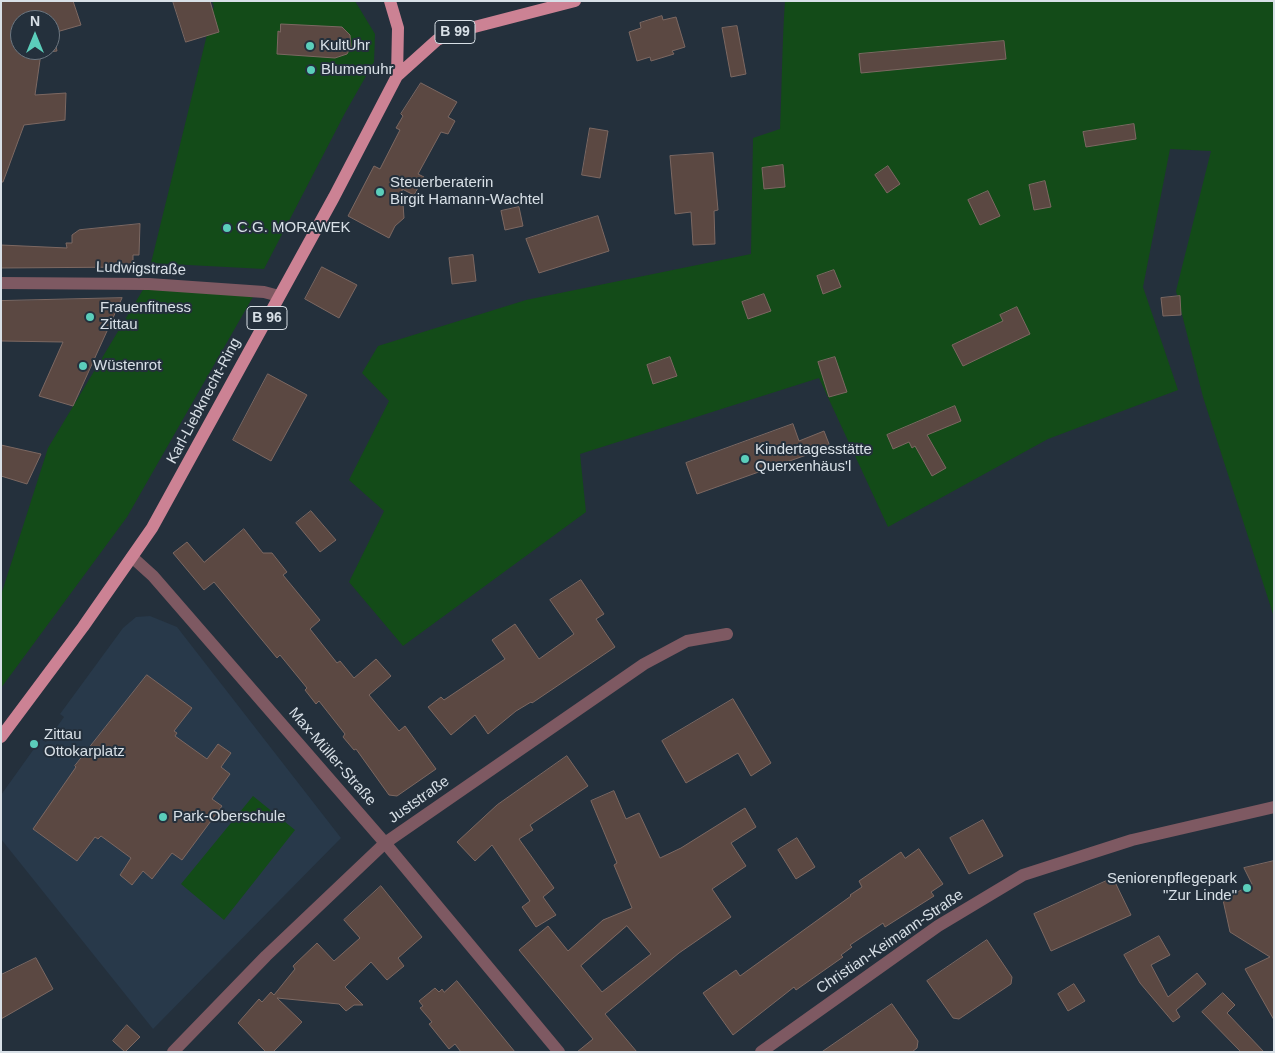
<!DOCTYPE html>
<meta charset="utf-8">
<style>
body{margin:0}
#map{position:relative;width:1275px;height:1053px;overflow:hidden;background:#24303c;font-family:Helvetica,sans-serif}
canvas{display:block}
.frame{position:absolute;inset:0;border:2px solid #d8e0e7;pointer-events:none}
.north{position:absolute;left:10px;top:10px;width:50px;height:50px;box-sizing:border-box;background:#24303c;border:1px solid #6c7680;border-radius:50%;rotate:0deg;font-size:14px;font-weight:700;line-height:20px;text-align:center;color:#d8e0e7}
.north::after{content:'';display:block;margin:auto;width:18px;height:22px;background:#5bcebb;clip-path:polygon(50% 0,100% 100%,50% 72%,0 100%)}
</style>
<div id="map">
<canvas width="1275" height="1053"></canvas>
<div class="frame"></div>
<div class="north">N</div>
</div>
<script>
const context = document.querySelector('canvas').getContext('2d');
context.lineJoin = 'round';
function fillPath(path, color) { context.fillStyle = color; context.fill(path, 'evenodd'); }
function trace(path, color, width, dash) { context.strokeStyle = color; context.lineWidth = width; context.lineCap = dash ? 'butt' : 'round'; context.setLineDash(dash || []); context.stroke(path); }
function write(font, color, halo, rows, align = 'center') {
  context.font = font + ' Helvetica,sans-serif'; context.lineWidth = 4; context.setLineDash([]); context.textBaseline = 'middle'; context.strokeStyle = halo; context.fillStyle = color; for (const [text, x, y, turn = 0] of rows) {
    context.save(); context.translate(x, y); context.rotate((+turn || 0) * Math.PI / 180); context.textAlign = isNaN(turn) ? turn : align; if (halo) context.strokeText(text, 0, 0); context.fillText(text, 0, 0); context.restore();
  }
}
fillPath(new Path2D(`
 M150 616 177 627 341 838 153 1029 1 839V795L41 739 46 742 64 717 60 714 123 628 136 617Z`), '#28394a');
fillPath(new Path2D(`
 M212 1H355L375 34 374 62 345 113 264 269 151 263 214 6Z
 M785 1H1274V617L1203 397 1176 291 1211 151 1170 149 1143 287 1178 390 1048 439 888 527 819 378 580 454 586 512 403 646 349 582 384 511 349 480 389 401 362 373 378 346 526 300 751 254 753 138 780 129C782 86 782 44 785 1Z
 M144 288 254 295 127 517 1 688V595L48 448Z
 M253 796 295 830 224 920 181 884Z`), '#134b18');
const building = new Path2D(`
 M1 1H73L81 25 53 33 57 51 41 53 35 95 66 93 65 120 24 125 3 182H1ZM20 20H50V50H20Z
 M173 1H210L219 32 186 42Z
 M662 16 663 20 676 17 685 47 672 51 674 54 651 61 650 57 637 61 629 32 641 28 640 23Z
 M281 24 342 27 350 35 351 47 347 54 335 58 277 54 278 31 280 32Z
 M737 26 746 74 731 77 722 28Z
 M1004 41 1006 59 861 73 859 54Z
 M421 83 457 102 448 117 455 121 448 134 441 132 418 174 424 177 414 195 402 189 404 218 395 226 389 238 348 216 374 166 380 169 400 130 396 128 403 116 401 114Z
 M1134 124 1136 139 1086 147 1083 132Z
 M590 128 608 131 600 178 582 175Z
 M713 153 718 210 714 211 715 244 693 245 691 212 675 214 670 156Z
 M783 165 785 187 764 189 762 168Z
 M888 166 900 184 887 193 875 175Z
 M1045 181 1051 207 1034 210 1029 185Z
 M988 191 1000 216 980 225 968 200Z
 M519 207 523 226 505 230 501 211Z
 M598 216 609 251 539 273 526 239Z
 M140 224 139 255H133V267L1 268V245L67 248 66 243H72V235L79 230Z
 M473 255 476 281 452 284 449 258Z
 M322 267 357 285 339 318 305 299Z
 M834 270 841 287 823 294 817 276Z
 M764 294 771 311 748 319 742 302Z
 M1180 296 1181 315 1163 316 1161 298Z
 M122 298 73 406 39 396 63 342 1 341V301Z
 M1017 307 1030 334 963 366 952 345 1003 321 1000 315Z
 M670 357 677 376 653 384 647 365Z
 M835 357 847 392 829 397 818 362Z
 M268 374 307 395 271 461 233 440Z
 M955 406 961 421 927 435 946 468 932 476 915 446 912 448 909 442 893 449 887 435Z
 M793 424 799 441 824 431 831 449 813 455 812 453 697 494 686 463Z
 M1 445 41 454 27 484 1 476Z
 M311 511 336 540 320 552 296 523Z
 M244 529 263 553H272L287 572 283 575 320 620 310 629 337 663 340 661 354 678 376 659 391 676 369 695 399 731 405 726 436 769 397 796 389 795 356 749 354 750 343 737 345 734 319 701 316 704 305 690 307 688 280 655 277 658 214 582 204 590 173 553 187 542 204 562Z
 M581 580 604 614 596 619 615 647 532 703 531 702 516 711 488 734 475 715 451 735 428 707 441 697 444 700 505 659 492 640 515 624 539 659 574 634 550 600Z
 M147 675 192 708 174 731 177 733 175 736 207 759 218 744 231 753 221 767 230 774 212 799 222 806 182 860 172 853 152 879 143 871 132 885 120 875 131 858 101 836 98 839 95 837 77 861 33 829 76 767 75 766Z
 M733 699 771 763 751 776 738 753 686 783 662 741Z
 M567 756 588 786 530 825 533 830 519 839 554 888 543 897 556 915 536 927 522 907 530 901 492 845 475 861 457 842 497 805Z
 M614 791 626 819 639 813 660 858 681 848 745 808 756 827 731 843 746 866 712 889 731 917 679 953 605 1014 637 1052H577L593 1039 519 950 548 926 568 951 603 920 632 908 614 865 617 863 591 801ZM627 926 651 954 602 992 581 966Z
 M983 820 1003 856 969 874 950 838Z
 M797 838 815 867 796 879 778 850Z
 M919 849 943 884 931 892 934 896 885 927 883 923 850 945 852 947 841 955 843 957 796 990 794 987 733 1035 703 993 736 970 740 976 851 896 850 895 862 887 859 881 901 852 905 858Z
 M1274 861V1020L1245 969 1270 957 1230 932 1223 900 1252 884 1244 868Z
 M1113 878 1131 915 1051 951 1034 914Z
 M381 886 422 937 398 958 404 966 387 980 371 962 345 987 363 1005H354L346 1011 339 1004 277 998 302 1022 273 1052H266L238 1023 259 999 262 1002 271 992 274 995 295 969 293 966 317 943 334 961 360 938 344 920Z
 M1159 936 1170 955 1151 965 1168 997 1197 973 1206 984 1176 1010 1180 1017 1173 1022 1140 983 1124 955Z
 M987 940 1012 977 1011 984 959 1019 953 1018 927 981Z
 M36 958 53 989 1 1019V975Z
 M457 981 515 1052H461L455 1044 449 1049 429 1024 432 1022 420 1008 423 1006 419 1001 435 988 439 992 442 989 444 992Z
 M1074 984 1085 1001 1068 1011 1058 994Z
 M1223 993 1235 1005 1227 1013 1264 1052H1241L1202 1012Z
 M892 1004 918 1041 917 1048 912 1052H822Z
 M127 1025 140 1037 125 1052 113 1041Z`);
fillPath(building, '#5b4842');
trace(building, '#7c6862', 1);
trace(new Path2D(`
 M1 283 149 284 264 292 279 296
 M132 557 153 576 385 843 559 1052
 M173 1052 266 956 385 843 644 664 687 641 727 634
 M761 1052 938 926 1023 875 1132 840 1274 807`), '#7e5962', 12);
trace(new Path2D(`
 M397 76 437 40 455 32 575 1
 M1 737 83 627 152 528 334 197 397 76 398 28 390 1`), '#cc8294', 12);
for (const [x, y, r, color] of [
 [310,46,5,"#5bcebb"],
 [311,70,5,"#5bcebb"],
 [380,192,5,"#5bcebb"],
 [227,228,5,"#5bcebb"],
 [90,317,5,"#5bcebb"],
 [83,366,5,"#5bcebb"],
 [745,459,5,"#5bcebb"],
 [34,744,5,"#5bcebb"],
 [163,817,5,"#5bcebb"],
 [1247,888,5,"#5bcebb"]
]) { const dot = new Path2D(); dot.arc(x, y, r, 0, 2 * Math.PI); context.fillStyle = color; context.fill(dot); trace(dot, '#24303c', 2); }
for (const [x, y, w] of [
 [455,32,40],
 [267,318,40]
]) { const box = new Path2D(); box.roundRect(x - w / 2, y - 11.5, w, 23, 4); context.fillStyle = '#24303c'; context.fill(box); trace(box, '#d8e0e7', 1); }
write('bold 14px', '#d8e0e7', null, [
 ["B 99",455,32],
 ["B 96",267,318]
]);
write('15px', '#d8e0e7', '#24303c', [
 ["KultUhr",320,46],
 ["Blumenuhr",321,70],
 ["Steuerberaterin",390,183],
 ["Birgit Hamann-Wachtel",390,200],
 ["C.G. MORAWEK",237,228],
 ["Frauenfitness",100,308],
 ["Zittau",100,325],
 ["Wüstenrot",93,366],
 ["Kindertagesstätte",755,450],
 ["Querxenhäus'l",755,467],
 ["Zittau",44,735],
 ["Ottokarplatz",44,752],
 ["Park-Oberschule",173,817],
 ["Seniorenpflegepark",1237,879,"right"],
 ["\"Zur Linde\"",1237,896,"right"]
], 'left');
write('15px', '#d8e0e7', '#24303c', [
 ["Ludwigstraße",141,269,2],
 ["Karl-Liebknecht-Ring",204,401,-62],
 ["Max-Müller-Straße",332,757,49],
 ["Juststraße",419,800,-35],
 ["Christian-Keimann-Straße",890,942,-34]
]);
</script>
